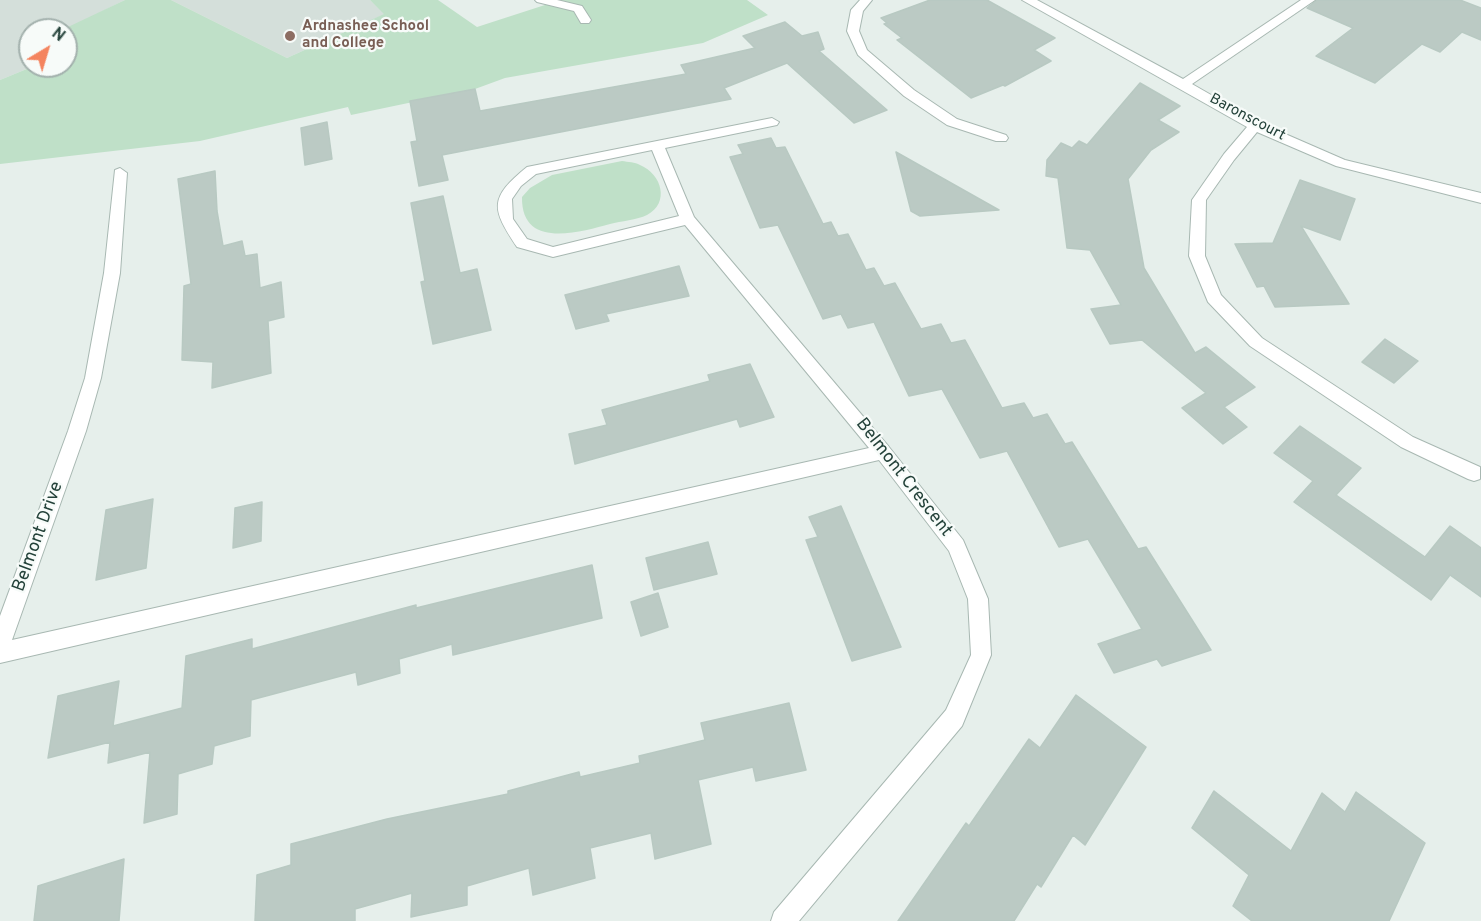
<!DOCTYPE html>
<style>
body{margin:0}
#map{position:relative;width:1481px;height:921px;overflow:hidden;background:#e6efeb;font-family:Overpass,sans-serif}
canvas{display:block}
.north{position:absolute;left:18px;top:18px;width:60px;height:60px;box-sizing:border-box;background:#f7fbf9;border:2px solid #a3b1ad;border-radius:50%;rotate:38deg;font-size:16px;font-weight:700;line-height:24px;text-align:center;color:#24423a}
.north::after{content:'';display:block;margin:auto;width:21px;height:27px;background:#f4845f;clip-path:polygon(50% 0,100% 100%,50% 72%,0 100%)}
</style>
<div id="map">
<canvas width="1481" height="921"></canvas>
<div class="north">N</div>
</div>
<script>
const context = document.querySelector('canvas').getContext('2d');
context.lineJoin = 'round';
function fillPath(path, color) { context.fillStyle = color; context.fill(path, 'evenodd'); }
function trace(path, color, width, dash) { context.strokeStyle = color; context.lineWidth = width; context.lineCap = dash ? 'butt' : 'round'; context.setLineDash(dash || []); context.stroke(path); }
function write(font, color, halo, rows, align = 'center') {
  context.font = font + ' Overpass,sans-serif'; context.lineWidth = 4.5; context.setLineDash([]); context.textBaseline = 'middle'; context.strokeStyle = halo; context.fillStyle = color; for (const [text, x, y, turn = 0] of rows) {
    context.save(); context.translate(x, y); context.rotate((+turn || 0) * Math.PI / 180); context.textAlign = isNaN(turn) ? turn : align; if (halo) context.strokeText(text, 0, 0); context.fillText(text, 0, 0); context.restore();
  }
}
fillPath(new Path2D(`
 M0 0H125L65 30H30V66H34L0 80Z
 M171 0H370L385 14 287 58Z`), '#d4dfda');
fillPath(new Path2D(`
 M125 0H171L287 58 384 14 370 0H438L477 27 548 4 553 0H747L768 15 703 43 505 78 475 89 351 115 348 107 200 141 0 164V80L34 66H66L65 30 68 27Z
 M622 161C628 162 635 162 640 165 662 174 670 203 647 215 637 220 621 221 610 224 580 232 521 250 522 197L530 188 552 175Z`), '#bfe0c8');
const building = new Path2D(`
 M930 0H987L1055 38 1034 50 1051 61 1005 86 1003 85 971 98 897 40 902 38 884 24 887 23 881 18Z
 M1317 0H1460L1481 8V40L1462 32 1440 52 1422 44 1375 83 1316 56 1353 28 1307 8Z
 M785 22 802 36 818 32 824 49 819 51 887 110 854 123 787 63 724 88 731 99 442 155 448 180 419 186 411 142 417 141 410 101 475 89 480 111 686 74 681 65 755 48 743 36Z
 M1140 83 1180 106 1158 120 1179 132 1151 150 1128 179 1144 268 1195 353 1206 347 1255 387 1224 407 1247 427 1223 444 1182 408 1206 393 1142 340 1110 344 1091 309 1121 305 1090 250 1067 248 1058 178 1046 176 1047 160 1061 143 1072 148 1079 141 1087 145Z
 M327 122 332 159 305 165 301 128Z
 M771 138 776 148 785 147 823 224 831 222 838 236 848 234 866 270 874 268 884 286 895 283 921 329 941 324 951 343 965 340 1002 408 1024 403 1033 418 1047 414 1065 444 1072 442 1138 549 1146 547 1211 650 1162 666 1157 659 1114 673 1098 644 1142 629 1088 539 1059 547 1007 451 980 458 942 389 909 396 874 322 848 328 841 314 823 319 778 225 760 228 730 157 743 154 738 145Z
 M896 152 999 210 920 216 911 211Z
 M215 171 217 211 223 246 242 241 245 256 257 254 260 288 281 282 284 317 268 321 271 373 212 388 213 362 182 360 184 286 191 284 178 179Z
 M1300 180 1355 199 1340 240 1301 226 1349 304 1275 307 1264 286 1257 287 1235 244 1273 243Z
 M443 196 460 273 477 269 491 330 433 344 421 282 425 281 411 203Z
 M679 266 689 296 606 314 609 321 576 329 565 295Z
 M1385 339 1418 361 1394 383 1362 362Z
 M750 364 774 417 740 427 737 419 575 464 569 434 607 425 602 410 710 381 708 375Z
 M1300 426 1361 468 1336 495 1425 557 1450 526 1481 548V597L1450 575 1431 600 1294 502 1313 481 1274 453Z
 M153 499 146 568 96 580 106 510Z
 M262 502 261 541 233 548 235 508Z
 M841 506 901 647 852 661 806 540 818 537 809 517Z
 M708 542 717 574 654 590 646 558Z
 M592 565 602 618 453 655 452 644 399 659 400 673 358 685 356 672 251 700 250 736 214 746 212 764 178 774 177 814 144 823 150 752 108 763 110 742 48 758 58 696 119 681 113 726 182 708 186 656 252 639V649L416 605V608Z
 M658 593 668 627 641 636 631 602Z
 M1076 695 1146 747 1085 845 1073 835 1041 887 1037 884 1014 921H898L966 823 969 826 1029 739 1040 748Z
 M789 703 806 770 756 781 753 767 698 780 711 844 655 859 651 833 590 848 595 878 533 895 529 868 467 886V905L411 917 412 893 355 909V921H255L257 875 291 865V844L387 819 508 794V791L579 772 580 777 640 763 639 756 705 740 701 723Z
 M1214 791 1291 851 1322 793 1345 812 1356 792 1425 843 1389 921H1252L1233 906 1249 875 1192 828Z
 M124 859 119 921H34L38 886Z`);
fillPath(building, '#bbcac4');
trace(building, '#b8c9c2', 1.5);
const lane = new Path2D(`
 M535 0H557L582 6 591 20 589 23H581L574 11 537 2Z`);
const street = new Path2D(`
 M860 0H872L863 11 859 31 867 50 914 90 957 119 1006 135 1008 138 1006 141H996L947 125 904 96 858 55 847 31 851 10Z
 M1022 0H1037L1183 79 1301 0H1315L1192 84 1260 123 1345 160 1481 193V203L1336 166 1257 132 1234 160 1206 200 1205 256 1221 295 1262 338 1413 437 1480 467V479L1474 481 1468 479 1401 447 1250 346 1208 302 1189 256 1192 200 1224 154 1247 127Z
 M772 118 779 122 777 125 665 148 694 217 889 447 963 540 988 599 991 655 962 726 799 921H771L774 912 946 710 971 655 968 599 949 551 879 460 0 663V616L68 431 85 378 104 273 115 170 120 168 127 173 120 273 101 378 86 431 12 640 869 448 685 225 553 257 517 247C491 208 489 198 527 167ZM652 150 679 216 553 247 527 239 513 219 512 199 521 186 536 174Z`);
trace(lane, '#a8b8b2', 2);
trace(street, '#a8b8b2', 2);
fillPath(lane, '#fff');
fillPath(street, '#fff');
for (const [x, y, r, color] of [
 [290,36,6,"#8d6e63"]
]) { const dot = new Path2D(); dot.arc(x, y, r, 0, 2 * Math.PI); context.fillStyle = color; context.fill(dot); trace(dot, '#f7fbf9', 2); }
write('bold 15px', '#785e54', '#f7fbf9', [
 ["Ardnashee School",302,27],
 ["and College",302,44]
], 'left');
write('15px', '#24423a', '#f7fbf9', [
 ["Baronscourt",1247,118,28]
]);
write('18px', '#24423a', '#f7fbf9', [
 ["Belmont Crescent",903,478,52],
 ["Belmont Drive",39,537,-70]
]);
</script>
